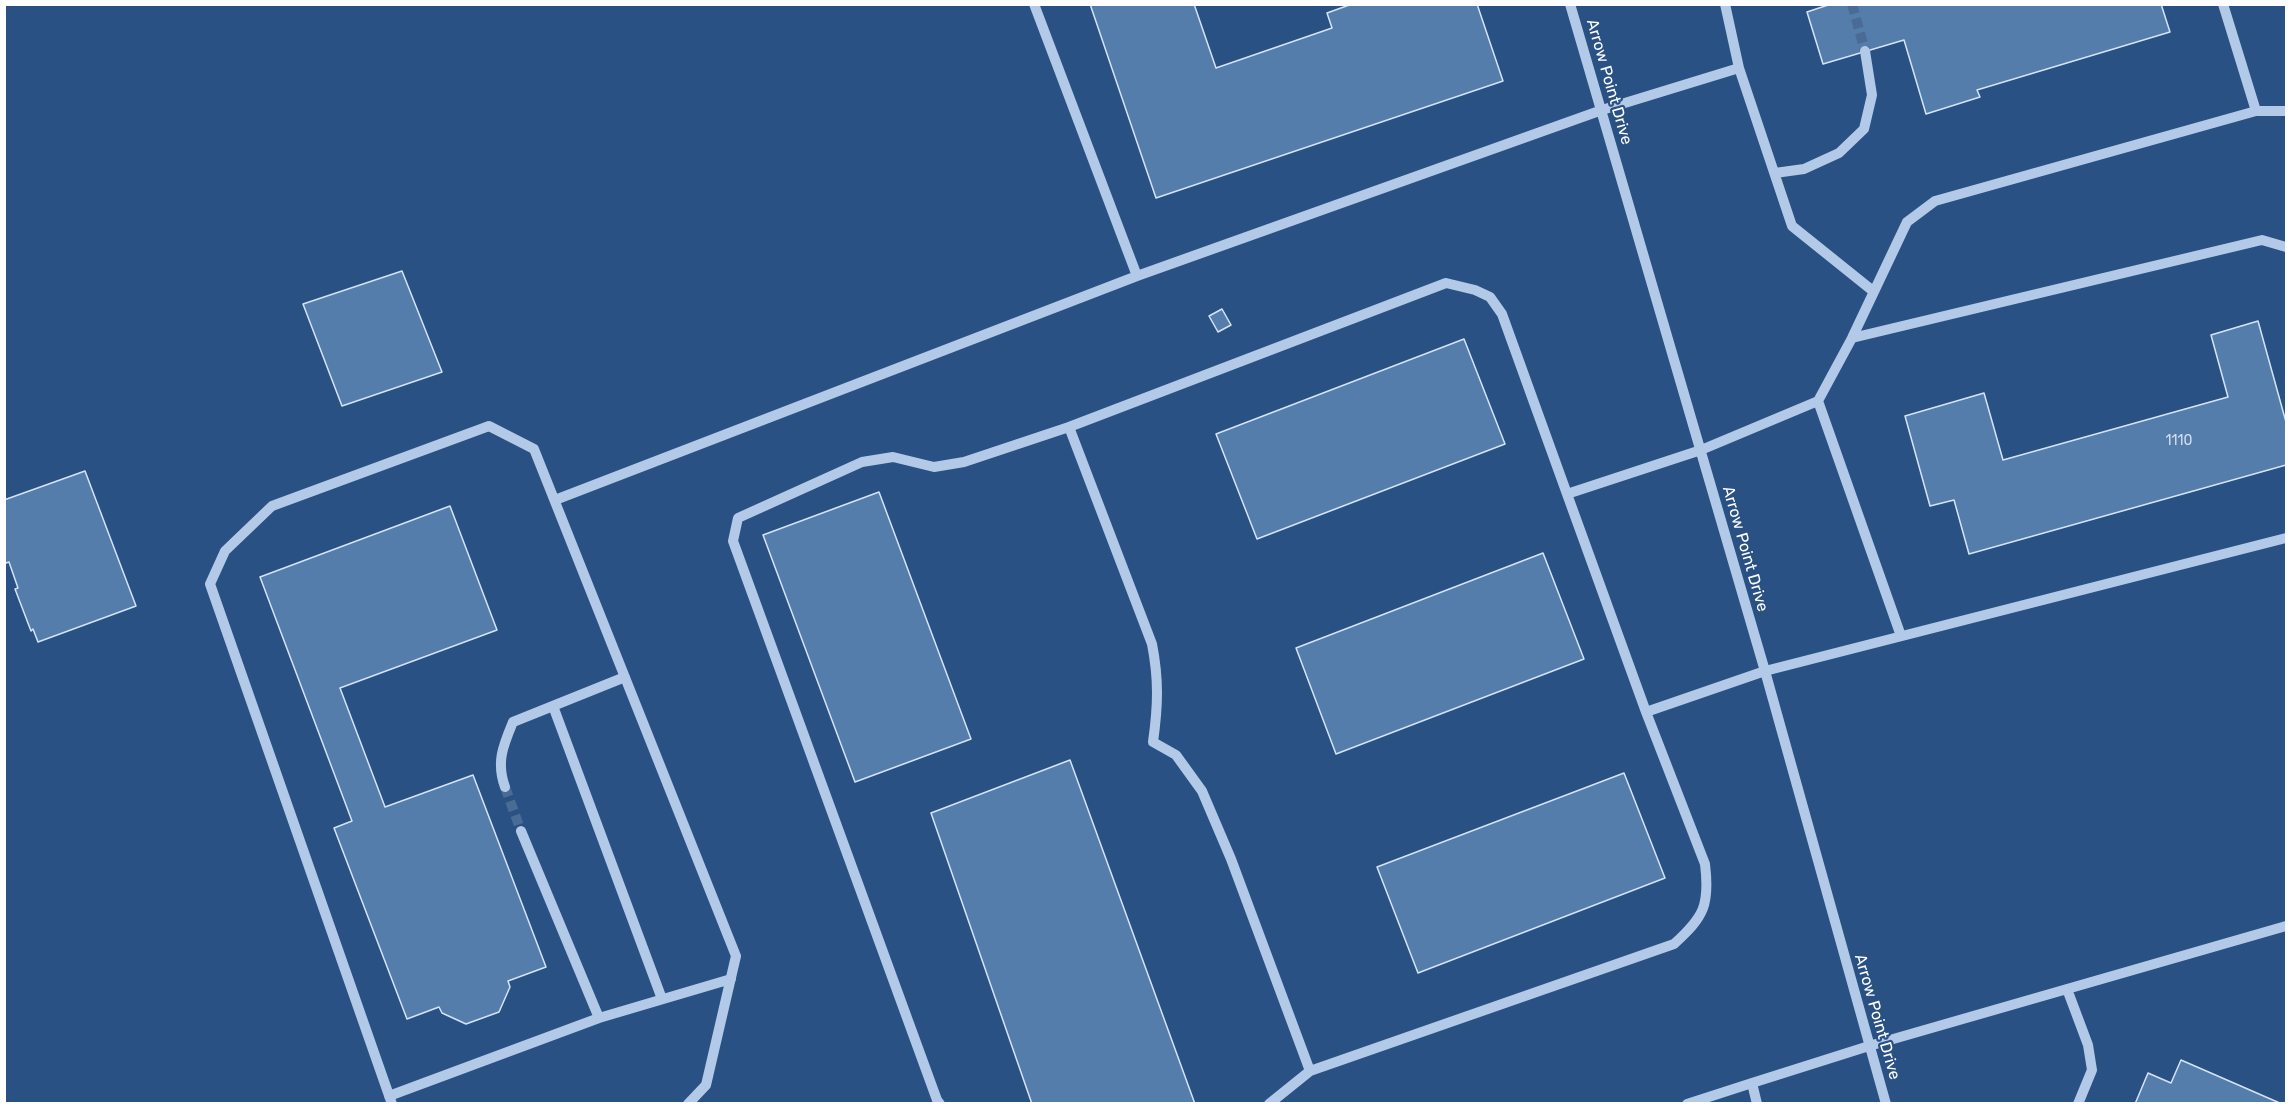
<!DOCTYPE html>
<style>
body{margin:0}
#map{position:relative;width:2291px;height:1108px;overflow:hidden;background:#295183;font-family:Rubik,sans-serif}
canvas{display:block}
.frame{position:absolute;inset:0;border:6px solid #fff;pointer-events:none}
</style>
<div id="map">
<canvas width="2291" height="1108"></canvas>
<div class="frame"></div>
</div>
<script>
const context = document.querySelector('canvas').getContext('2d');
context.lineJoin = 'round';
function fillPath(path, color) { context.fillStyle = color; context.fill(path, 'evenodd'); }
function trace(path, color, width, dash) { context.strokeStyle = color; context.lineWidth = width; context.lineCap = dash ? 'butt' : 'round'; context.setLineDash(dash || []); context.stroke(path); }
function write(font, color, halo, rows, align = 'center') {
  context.font = font + ' Rubik,sans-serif'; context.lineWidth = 4.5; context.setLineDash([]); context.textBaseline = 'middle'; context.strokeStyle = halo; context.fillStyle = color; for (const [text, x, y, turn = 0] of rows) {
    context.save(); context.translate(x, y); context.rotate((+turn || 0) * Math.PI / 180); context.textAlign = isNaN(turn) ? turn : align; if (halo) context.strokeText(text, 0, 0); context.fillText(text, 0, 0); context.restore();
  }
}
const building = new Path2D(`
 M1090 4H1194L1216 68 1332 28 1327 13 1352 4H1477L1503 81 1156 198Z
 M1831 4H2161L2170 32 1977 90 1980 97 1926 114 1904 40 1823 64 1807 12Z
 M402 271 442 372 342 406 303 304Z
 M1222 309 1231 325 1218 332 1209 316Z
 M2258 321 2286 422V465L1969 554 1954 500 1930 506 1905 416 1984 393 2003 460 2228 397 2211 335Z
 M1464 339 1505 444 1257 539 1216 434Z
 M85 471 136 606 38 642 33 629 31 631 15 589 18 588 9 562 6 563 4 560V500Z
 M879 492 971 739 855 782 763 535Z
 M450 506 497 630 340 688 385 807 473 775 546 967 508 981 510 987 499 1012 466 1024 442 1013 439 1007 407 1019 334 828 352 821 260 577Z
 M1543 553 1584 659 1336 754 1296 648Z
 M1070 760 1195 1104H1032L931 813Z
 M1624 773 1665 878 1418 973 1377 867Z
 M2181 1060 2282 1104H2135L2148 1073 2171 1083Z`);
fillPath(building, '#557dac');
trace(building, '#d5e4f5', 1.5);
trace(new Path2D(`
 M1852 4 1865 51
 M505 787 521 831`), '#496b96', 10, [10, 5]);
trace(new Path2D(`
 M1034 4 1137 276
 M1570 4 1765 671 1886 1104
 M1725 4 1739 68
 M2223 4 2256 111
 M2286 111H2256L1935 201 1907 222 1852 338 1818 401 1701 450 1567 494 1646 712 1765 671 2286 538
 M1775 173 1804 169 1839 153 1864 129 1872 95 1865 51
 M1852 338 2262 240 2286 247
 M1818 401 1901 636
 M1069 427 1152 644C1159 680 1158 706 1153 742L1176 755 1202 791 1231 859 1310 1071
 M555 500 1137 276 1602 110 1739 68 1792 226 1873 291
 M553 706 662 999
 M505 787C496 762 503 746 513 722L625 677
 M2067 989 2088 1045 2092 1070 2078 1104
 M599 1018 731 979
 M389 1096 599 1018 521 831
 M392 1104 210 584 225 551 272 506 489 426 534 449 736 956 706 1085 688 1104
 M940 1104 937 1100 733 541 738 518 862 462 893 457 934 467 964 462 1069 427 1446 283 1475 290 1490 297 1502 314 1567 494
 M1269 1104 1310 1071 1674 944C1704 917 1710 905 1705 864L1646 712
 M1687 1104 1752 1083
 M1757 1104 1752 1083 1869 1046 2286 926`), '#b2cae7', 10);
write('14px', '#d4deea', null, [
 ["1110",2179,441]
]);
write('16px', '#fff', '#295183', [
 ["Arrow Point Drive",1609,82,74],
 ["Arrow Point Drive",1745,549,74],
 ["Arrow Point Drive",1877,1017,74]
]);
</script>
